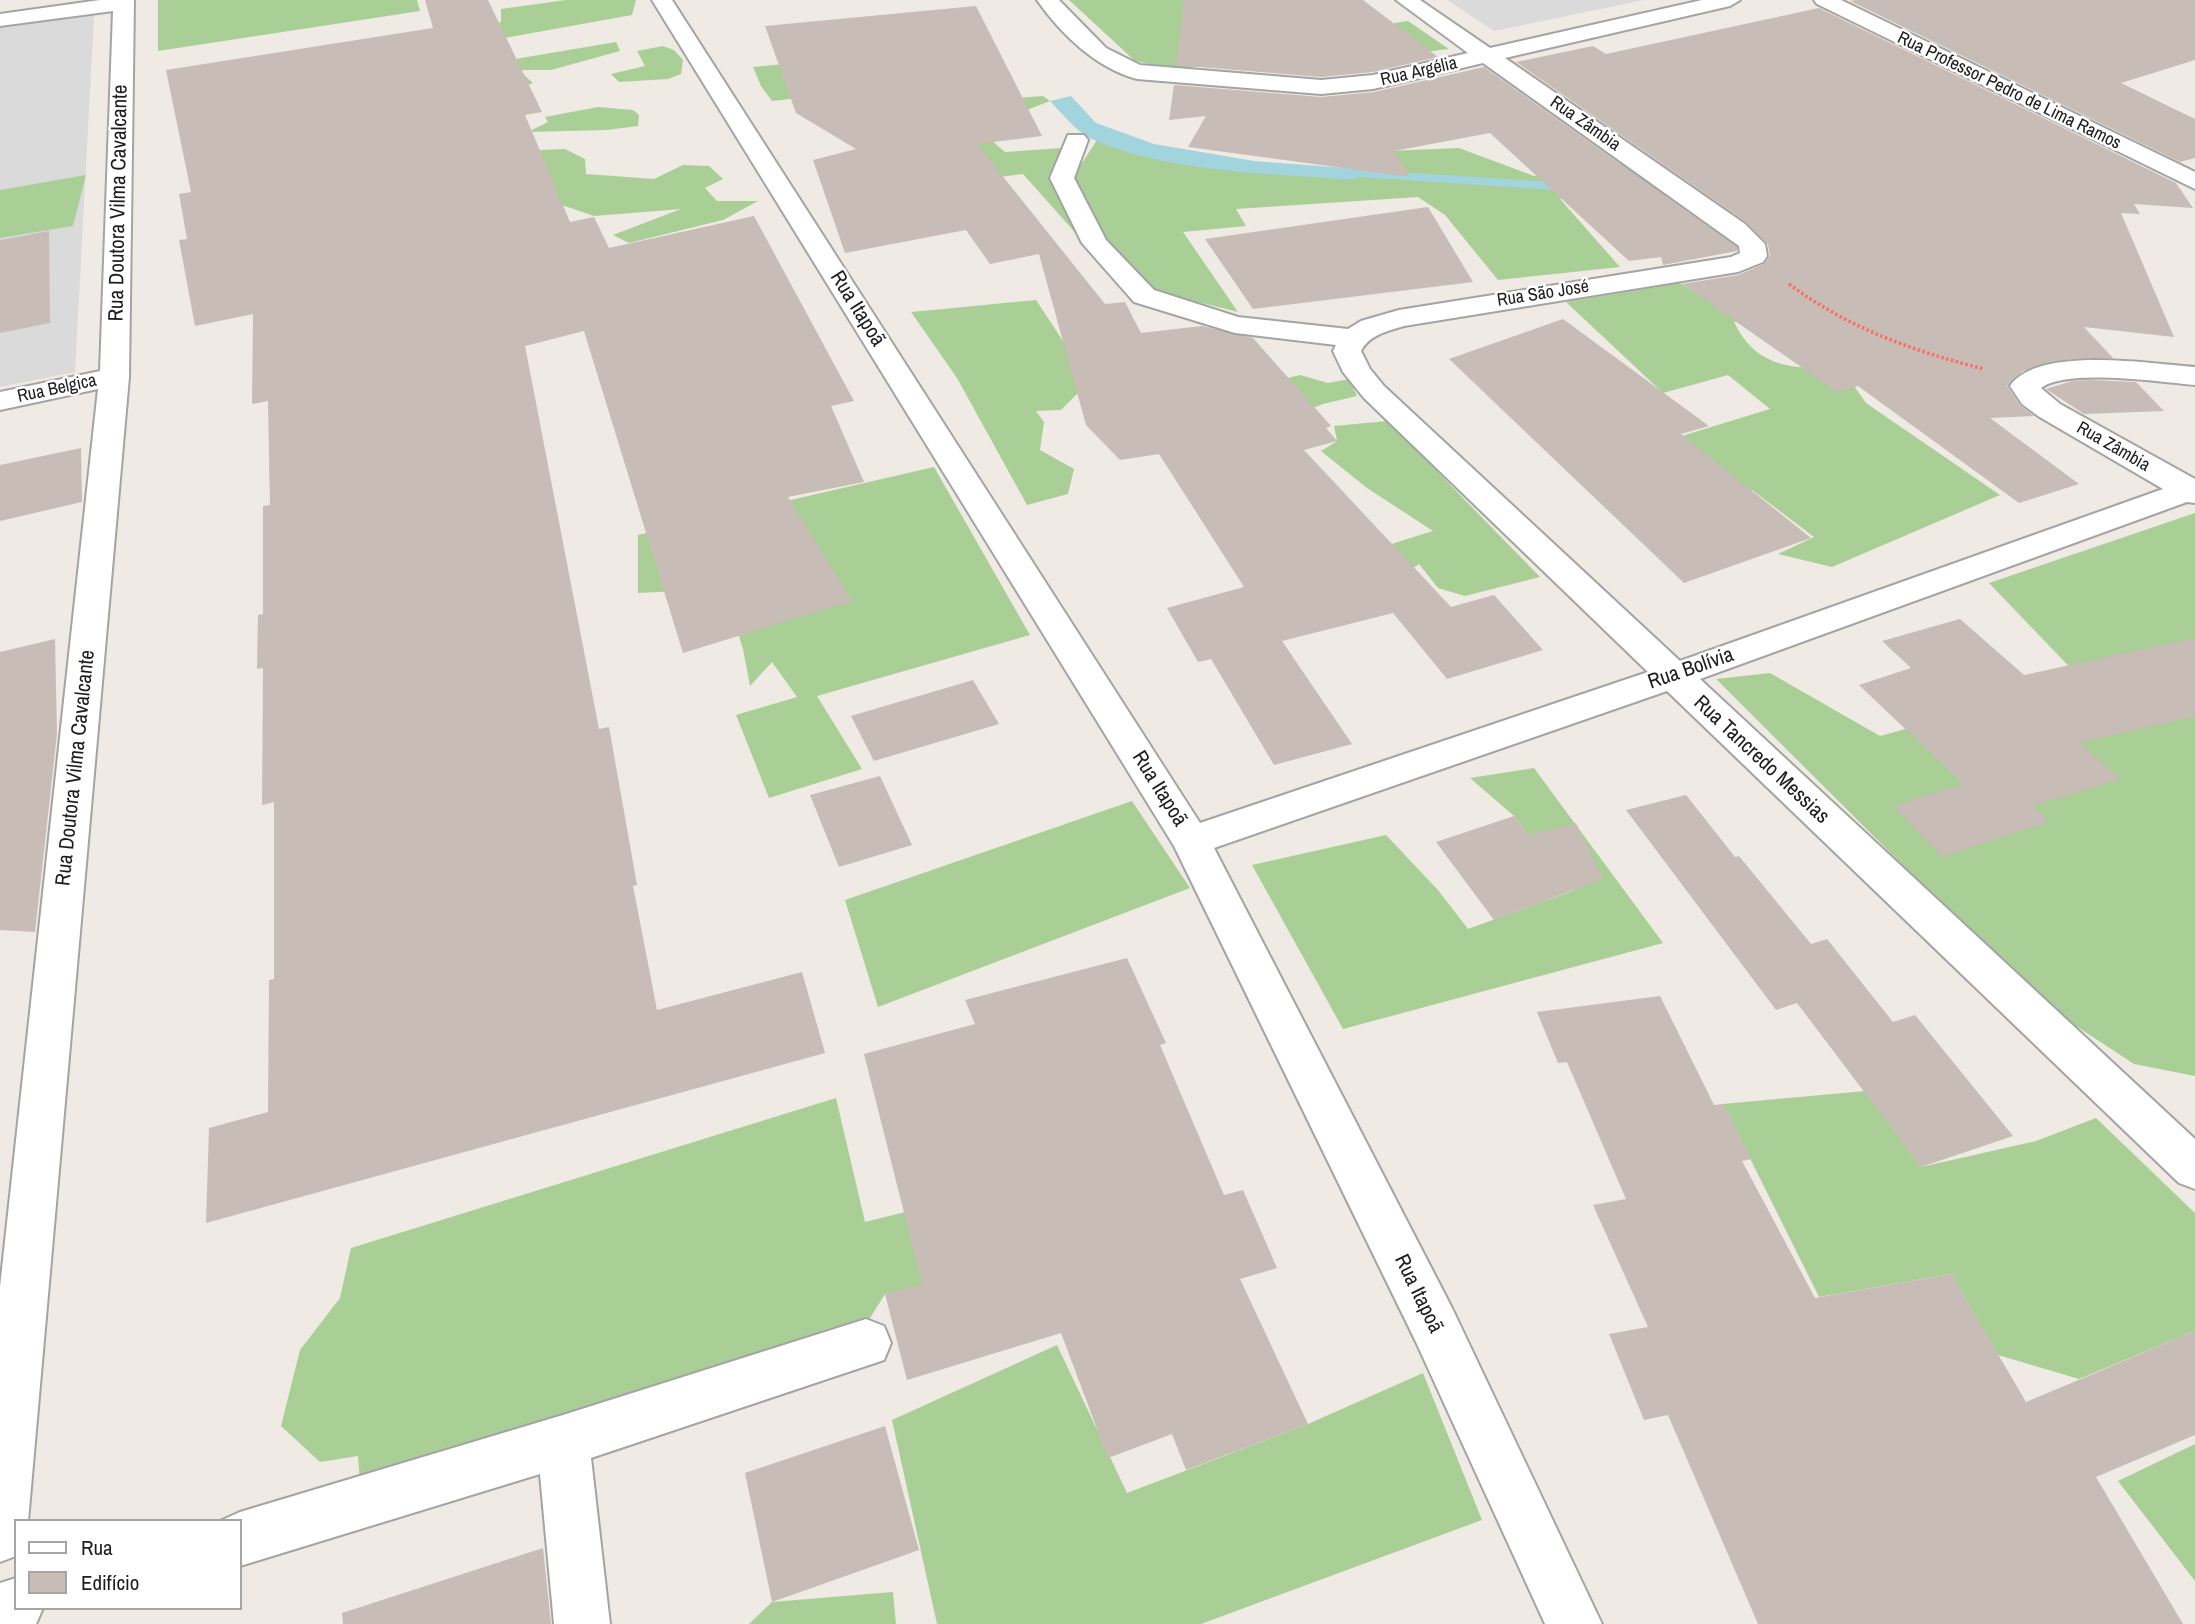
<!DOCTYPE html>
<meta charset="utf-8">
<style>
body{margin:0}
#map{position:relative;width:2195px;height:1624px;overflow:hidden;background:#efeae3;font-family:"Archivo Narrow",sans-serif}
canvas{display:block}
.legend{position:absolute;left:14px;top:1519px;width:228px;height:91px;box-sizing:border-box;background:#fff;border:2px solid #a5a5a5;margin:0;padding:9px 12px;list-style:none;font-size:21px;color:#1d1d1d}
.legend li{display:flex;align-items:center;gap:14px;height:35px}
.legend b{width:35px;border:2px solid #a5a5a5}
</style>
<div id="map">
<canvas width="2195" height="1624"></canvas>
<ul class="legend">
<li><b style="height:9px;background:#fff"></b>Rua</li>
<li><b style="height:19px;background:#c7bcb6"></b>Edifício</li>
</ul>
</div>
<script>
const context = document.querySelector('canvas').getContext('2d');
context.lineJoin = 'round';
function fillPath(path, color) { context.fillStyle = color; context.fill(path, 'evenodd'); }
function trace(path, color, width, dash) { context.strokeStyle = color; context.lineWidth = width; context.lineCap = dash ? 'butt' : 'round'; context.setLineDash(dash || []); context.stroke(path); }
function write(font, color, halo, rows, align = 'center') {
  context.font = font + ' "Archivo Narrow",sans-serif'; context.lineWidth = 5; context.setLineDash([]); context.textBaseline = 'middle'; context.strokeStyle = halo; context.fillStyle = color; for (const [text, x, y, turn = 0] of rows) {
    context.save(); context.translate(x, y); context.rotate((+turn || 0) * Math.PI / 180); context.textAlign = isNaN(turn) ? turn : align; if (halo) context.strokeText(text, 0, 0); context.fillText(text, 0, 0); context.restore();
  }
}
fillPath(new Path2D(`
 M1447 0H1644L1494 31Z
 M94 15 75 372 0 387V28Z`), '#dbdada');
fillPath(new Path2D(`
 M158 0H417L420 11 158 51Z
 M566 0H636L632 15 499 39 473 33 501 22V9Z
 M1069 0H1219L1202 67H1165L1135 61Z
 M1408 21 1449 49 1414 53 1394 23Z
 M616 42 620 51 551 70H518L533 83 519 89 450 70Z
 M663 46 674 50 683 60 681 74 668 79 619 82 611 74 645 66 637 51Z
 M835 59 991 100 1043 96 1050 101 993 123 991 140 1005 152 1062 148 1051 176 1080 238 1023 174 912 188 799 98 772 101 761 86 753 67Z
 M598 107 633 110 639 115 638 126 607 130 528 132 548 122 545 117Z
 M1097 140 1141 154 1356 179 1359 169 1388 151 1459 148 1534 176 1625 163 1671 196 1560 199 1620 267 1498 280 1445 215 1418 197 1236 209 1246 226 1183 232 1238 312 1150 290 1105 239 1073 177Z
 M565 149 585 159 586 174 654 179 683 165 709 166 723 179 705 188 717 201H758L723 220 629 243 613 235 681 209 594 216 556 203 539 150Z
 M86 175 73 226 0 238V190Z
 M1680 283 1703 298 1781 317 1734 322C1759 374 1802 368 1853 368L1854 386 1866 403 2000 495 1832 567 1778 554 1814 537 1752 490 1706 498 1646 447 1770 409 1728 375 1663 393 1566 302Z
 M1036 300 1063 341 1112 394H1077L1061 410 1036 411 1044 422 1040 450 1074 469 1068 494 1027 505 957 378 911 312Z
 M1300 375 1328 383 1349 379 1357 396 1323 404 1246 435 1209 397Z
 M1388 421 1540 577 1465 596 1438 588 1419 564 1409 571 1318 567 1433 531 1367 488 1321 451 1337 441 1334 426Z
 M934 467 1030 635 817 696 862 769 769 798 736 715 797 697 772 662 750 686 743 649 724 589 638 593V535Z
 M2195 513V1076L2134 1064 2041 1003 1716 679 1770 673 1880 736 2082 680 1989 583Z
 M1534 768 1663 943 1343 1029 1252 865 1386 835 1438 890 1468 929 1575 890 1514 816 1470 778Z
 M1132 801 1190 888 878 1007 845 900Z
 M1865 1091 1921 1167 2036 1141 2096 1118 2195 1213V1331L2079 1379 1998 1355 1951 1274 1819 1297 1723 1104Z
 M836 1098 865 1222 982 1193 1036 1259 885 1294 867 1323 360 1483 358 1456 320 1462 281 1426 300 1350 340 1298 351 1248Z
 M1057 1345 1127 1493 1308 1424 1423 1373 1482 1520 1201 1624H937L892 1420Z
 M2195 1444V1581L2118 1481Z
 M893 1592 896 1624H749L772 1602Z`), '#aacf96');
fillPath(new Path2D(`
 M1071 96 1096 123 1154 144 1254 161 1359 169 1356 180C1279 174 1159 172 1090 138 1074 130 1062 113 1050 101Z`), '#a2d4de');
fillPath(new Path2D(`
 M1332 168 1571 183 1577 187 1571 191 1328 175V169Z`), '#a2d4de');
fillPath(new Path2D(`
 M425 0H488L542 112 525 115 570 222 594 217 609 248 754 216 854 401 831 406 864 482 788 497 852 601 683 653 584 331 525 346 599 729 609 727 637 885 633 886 657 1010 802 972 825 1053 206 1223 209 1128 268 1112 269 980 274 979V802L262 805 263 668 257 669 258 615 263 614V506L270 505 268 401 252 404 253 314 195 326 179 240 187 239 179 194 191 192 166 70 433 28Z
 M1184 0H1363L1438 57 1373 72 1321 77 1176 65Z
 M1856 0H2195V60L2121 83 2195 119V158L2180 162 1850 1Z
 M976 6 1042 136 977 144 1105 304 1125 302 1141 333 1202 326 1253 338 1331 426 1326 428 1337 441 1304 450 1451 607 1494 595 1543 650 1447 679 1393 613 1282 641 1352 744 1274 765 1211 659 1198 662 1167 608 1244 587 1159 454 1120 460 1086 425 1039 254 990 264 966 230 845 253 813 160 856 149 796 113 765 26Z
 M1819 8 2176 183 2193 208 2134 204 2140 214 2121 213 2174 337 2084 327 2113 358 2069 359 2023 371 2007 386 2020 405 2034 416 1990 418 2079 484 2019 503 1858 386 1837 392 1682 284 1738 275 1764 264 1770 256 1768 244 1746 222 1516 62 1593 46 1606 54Z
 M1484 67 1737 247V251L1663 265 1661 257 1629 261 1490 133 1394 151 1410 177 1188 147 1206 116 1169 120 1174 85 1321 97 1374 92Z
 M1428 207 1473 282 1253 309 1205 239Z
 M49 231 50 323 0 333V240Z
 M1563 319 1709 426 1681 434 1811 538 1684 583 1449 359Z
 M2092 380 2136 382 2164 411 2084 414 2046 389 2072 381Z
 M81 448 82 502 0 521V465Z
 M1960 619 2024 675 2195 638V717L2080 742 2120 779 2033 806 2049 822 1942 857 1893 806 1963 784 1859 685 1911 668 1882 641Z
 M55 639 57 734 35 932 0 930V652Z
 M973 680 999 724 874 761 851 716Z
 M880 776 912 845 839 867 810 795Z
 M1686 795 1735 857 1739 856 1811 944 1827 939 1893 1022 1915 1015 2013 1136 1921 1167 1797 1003 1776 1010 1626 810Z
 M1514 816 1530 835 1576 823 1603 879 1494 920 1436 842Z
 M1127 958 1166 1043 1160 1045 1224 1195 1243 1190 1277 1268 1240 1279 1308 1424 1186 1470 1172 1434 1108 1458 1061 1333 907 1380 885 1294 922 1284 864 1054 975 1024 965 1000Z
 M1660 996 1714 1105 1723 1104 1751 1159 1742 1161 1815 1298 1951 1274 2026 1402 2195 1331V1435L2096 1477 2183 1624H1758L1668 1415 1644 1420 1609 1334 1648 1327 1593 1205 1626 1199 1567 1062 1558 1063 1537 1012Z
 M885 1426 919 1550 772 1602 745 1473Z
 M543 1548 551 1624H343L342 1613Z`), '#c7bcb6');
const minor = new Path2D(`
 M100 0H134L129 377 28 1521H16V1556L0 1562V1287L98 389 0 410V392L100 371 113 11 0 26V14Z
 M652 0H672L1200 823 1648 672 1364 398 1343 372 1333 351 1336 345 1235 333 1134 302 1082 243 1050 178 1068 135H1084L1088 140 1074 178 1106 240 1154 290 1238 317 1348 329 1361 321 1399 310 1731 257 1740 253 1739 246 1483 63 1373 89 1321 94 1137 79C1096 68 1061 34 1037 0H1059L1106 48 1140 65 1321 80 1373 75 1468 53 1396 0H1420L1490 48 1702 0H1740L1730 6 1505 58 1745 224 1765 244 1767 256 1763 262 1738 272 1404 326C1388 331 1369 335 1361 351L1370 369 1384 386 1680 661 2163 489 2038 416 2022 404 2010 386C2038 345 2151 364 2195 367V385C2161 382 2067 368 2041 388L2060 404 2195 479V503L2187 502 1700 679 2195 1139V1189L2179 1183 1667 691 1214 848 1452 1308 1602 1624H1545L1416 1342 1174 846Z
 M1814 0H1841L2195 172V189L1817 4Z
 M866 1319 884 1326 891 1343 884 1360 591 1458 610 1624H554L540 1474 240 1566V1521H220L240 1512 563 1415Z
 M16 1578V1608H43L36 1624H0V1583Z`);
trace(minor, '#a4a4a4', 4);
trace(new Path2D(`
 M1789 284C1848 328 1913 351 1984 369`), '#fd6c65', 3.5, [2.5, 2.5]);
fillPath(minor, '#fff');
write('18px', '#1d1d1d', '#fff', [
 ["Rua Argélia",1419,72,-13],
 ["Rua Professor Pedro de Lima Ramos",2009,91,26],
 ["Rua Zâmbia",1585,124,35],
 ["Rua São José",1543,294,-9],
 ["Rua Belgica",57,389,-12],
 ["Rua Zâmbia",2113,447,30]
]);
write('21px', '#1d1d1d', '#fff', [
 ["Rua Doutora Vilma Cavalcante",119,203,-89],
 ["Rua Itapoã",857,309,58],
 ["Rua Bolívia",1691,669,-19],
 ["Rua Tancredo Messias",1761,760,43],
 ["Rua Doutora Vilma Cavalcante",76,768,-84],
 ["Rua Itapoã",1159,789,58],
 ["Rua Itapoã",1418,1294,64]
]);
</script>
